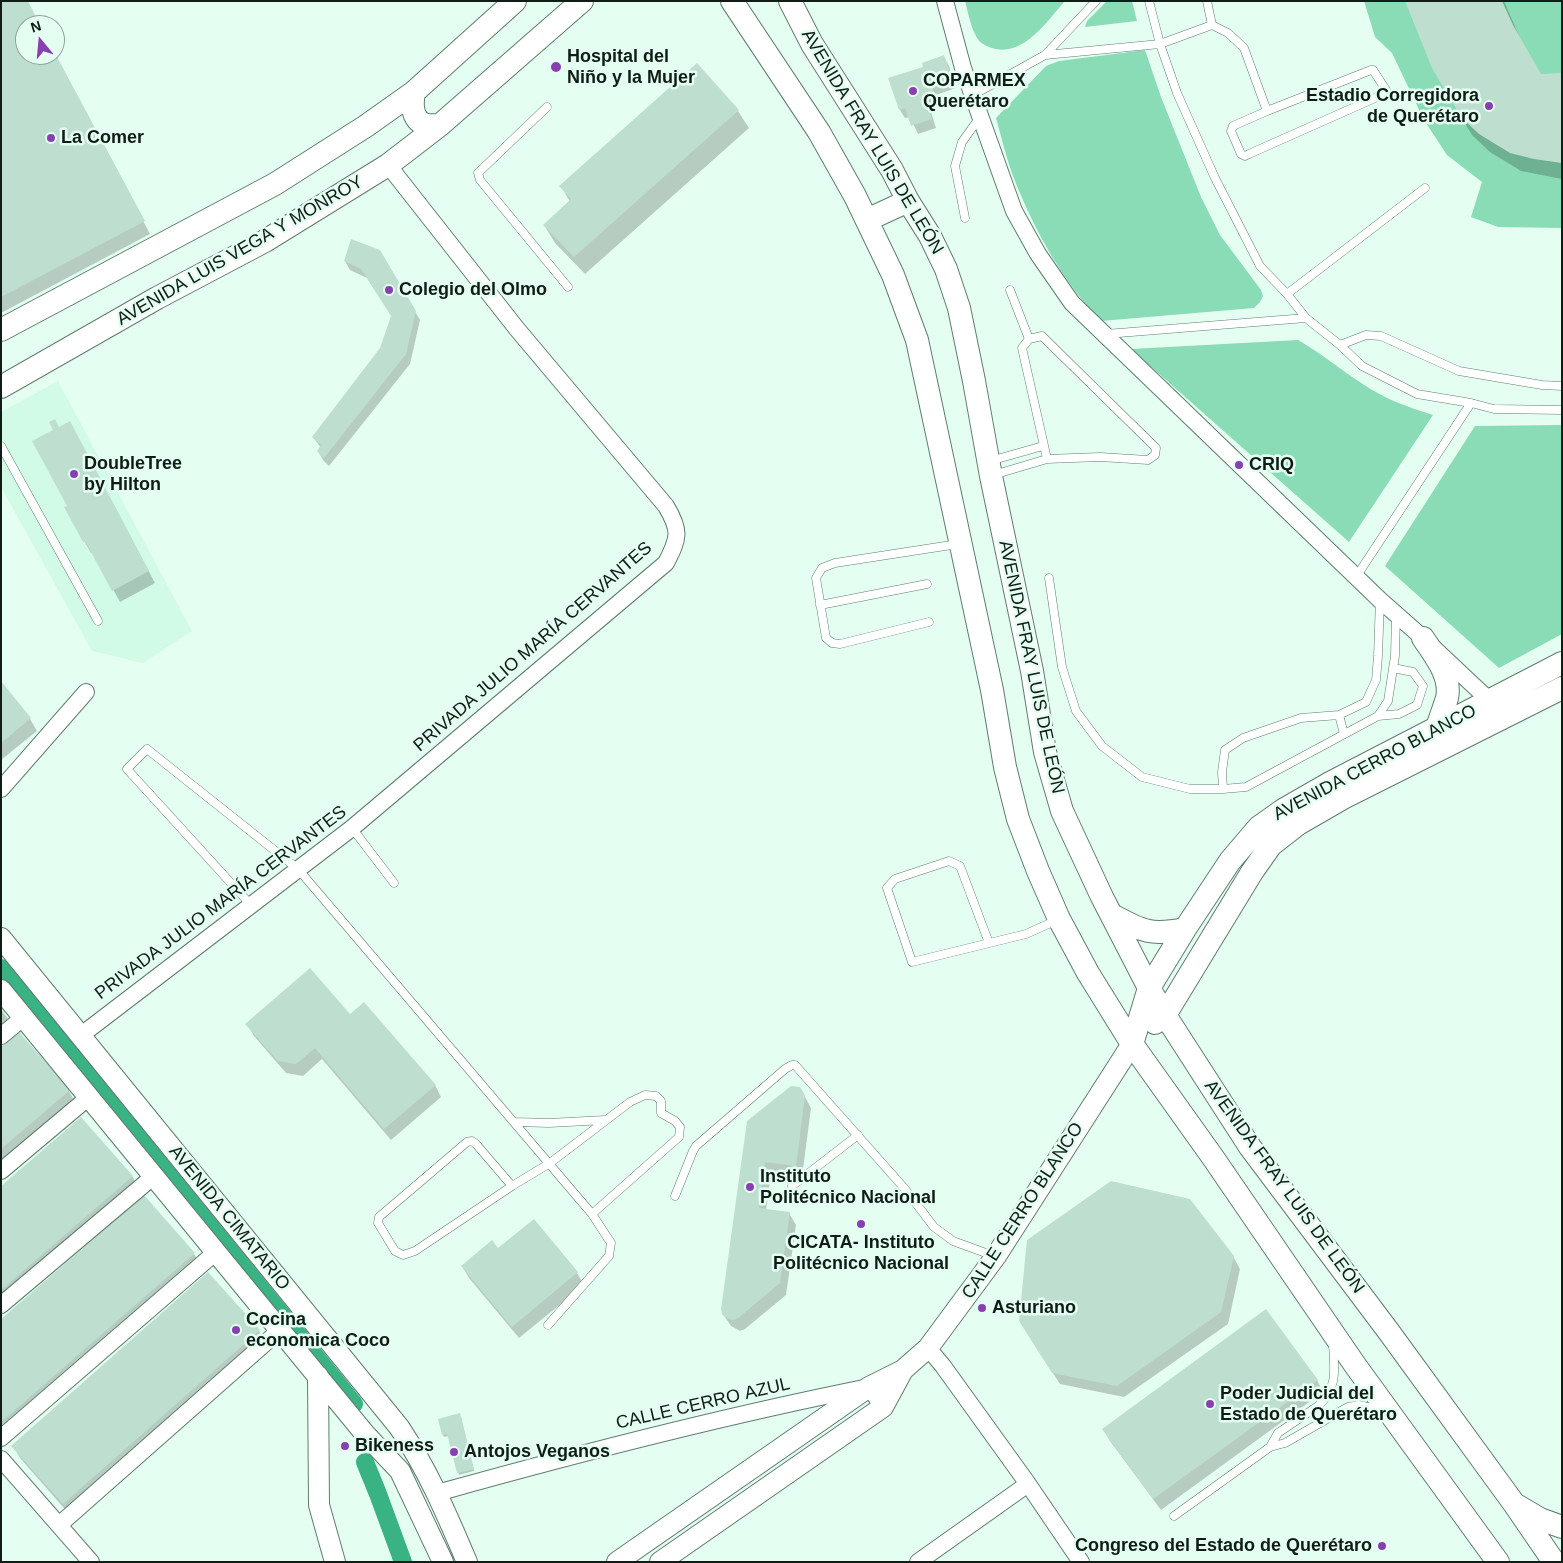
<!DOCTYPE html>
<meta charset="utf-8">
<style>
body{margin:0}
#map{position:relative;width:1563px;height:1563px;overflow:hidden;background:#e4fff1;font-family:Arial,sans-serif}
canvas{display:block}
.frame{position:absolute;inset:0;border:2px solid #101c16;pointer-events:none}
.north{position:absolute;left:15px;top:15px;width:50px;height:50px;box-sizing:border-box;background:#e4fff1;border:1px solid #8fa499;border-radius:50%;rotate:343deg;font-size:14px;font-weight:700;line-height:20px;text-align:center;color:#101c16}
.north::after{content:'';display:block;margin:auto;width:18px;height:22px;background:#883fb1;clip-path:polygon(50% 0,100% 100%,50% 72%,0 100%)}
</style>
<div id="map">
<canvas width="1563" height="1563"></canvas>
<div class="frame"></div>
<div class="north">N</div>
</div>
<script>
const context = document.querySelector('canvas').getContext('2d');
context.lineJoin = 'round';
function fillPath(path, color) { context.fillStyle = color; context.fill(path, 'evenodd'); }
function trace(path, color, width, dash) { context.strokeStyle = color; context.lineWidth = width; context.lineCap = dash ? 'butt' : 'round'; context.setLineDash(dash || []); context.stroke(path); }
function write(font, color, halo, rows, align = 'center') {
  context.font = font + ' Arial,sans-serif'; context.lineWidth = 5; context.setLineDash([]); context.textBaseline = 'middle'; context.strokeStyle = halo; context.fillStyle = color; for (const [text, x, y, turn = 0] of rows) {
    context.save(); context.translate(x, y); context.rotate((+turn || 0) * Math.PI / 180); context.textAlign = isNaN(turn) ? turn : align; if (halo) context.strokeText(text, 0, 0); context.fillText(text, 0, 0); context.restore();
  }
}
fillPath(new Path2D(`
 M58 381 192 631 143 663 92 651 1 487V412Z`), '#d1fbe6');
fillPath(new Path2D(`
 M965 1H1065C1047 21 1023 58 992 48 985 46 978 42 975 34 970 24 968 12 965 1Z
 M1107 1H1132L1137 21 1085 27 1087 21Z
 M1364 1H1562V228L1498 227 1471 217 1482 182 1447 155 1424 120 1392 53 1375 37Z
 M1145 50 1161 97 1201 197 1220 235 1261 290 1263 296 1260 302 1254 308 1101 321C1063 282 1035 231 1015 181 1007 161 1002 139 996 118L1046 66 1059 61Z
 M1298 340C1331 359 1360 387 1396 402 1408 407 1421 411 1433 415L1349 542 1131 349Z
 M1562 425V634L1499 668 1385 566 1475 426Z`), '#8adcb7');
fillPath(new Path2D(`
 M1 1 39 25H25V55L55 54 150 234 1 313Z
 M1406 1H1504L1523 45 1540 75 1562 74V179L1521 171 1490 152 1472 135 1449 97Z
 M944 57 949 66 956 88 936 95 940 106 930 109 936 128 918 134 910 117 905 118 900 110 889 79 925 67Z
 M738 111 749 128 585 274 555 243 544 225 570 202 561 186Z
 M380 251 420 320 410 364 329 466 323 460 318 451 321 448 313 437 381 348 392 316 367 278 350 270 345 261Z
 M59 428 76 434 155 583 120 602 93 552 91 553 66 508 69 507Z
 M1 683 30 719 37 731 1 760Z
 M1 1009 11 1023 1 1031Z
 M350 1016 435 1085 441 1097 391 1140 322 1059 303 1076 286 1073 254 1036 247 1024Z
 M1 1049 69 1091 75 1102 1 1167Z
 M800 1088 811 1108 802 1177 771 1173 766 1211 789 1213 796 1225 786 1295 745 1329 740 1331 731 1326 723 1314 748 1122Z
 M132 1176 139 1188 1 1308V1188Z
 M534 1221 577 1273 584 1285 519 1338 469 1278 462 1266 498 1250Z
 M194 1254 201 1265 1 1439V1320Z
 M1233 1256 1240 1269 1228 1324 1124 1397 1060 1384 1027 1333Z
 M208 1274 259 1331 266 1343 70 1515 20 1458 13 1446Z
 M1317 1380 1323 1392 1161 1510 1110 1441 1103 1429Z
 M461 1417 474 1471 459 1475 449 1436 444 1437 443 1435Z`), '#0003');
trace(new Path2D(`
 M1 968 354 1404
 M365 1462 378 1494 403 1562`), '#39b284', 18);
fillPath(new Path2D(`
 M1 1H28L40 25H25V55H56L145 221 1 297Z
 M1405 1H1502L1513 25 1541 74 1562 73V163L1534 159 1510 153 1479 134 1461 117 1432 68Z
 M944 55 952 79 932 86 936 97 926 101 932 119 911 126 905 108 899 110 888 78 923 67 922 63Z
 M697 63 739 110 574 257 543 225 571 199 559 186Z
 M351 239 380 250 416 311 406 354 324 458 317 451 321 445 312 437 380 348 391 316 361 269 344 261Z
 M55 419 59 427 70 421 149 571 112 591 85 541 83 542 64 507 67 506 32 441 53 430 49 422Z
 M1 681 31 718 1 743Z
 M310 968 350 1014 364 1002 436 1085 384 1129 315 1048 296 1064 278 1061 245 1024Z
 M19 1032 70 1090 1 1149V1047Z
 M791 1086 800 1087 805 1095 796 1166 765 1162 759 1208 790 1212 780 1283 738 1318 733 1320 726 1318 722 1314 721 1309 747 1121Z
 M81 1117 133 1176 1 1290V1186Z
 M1111 1181 1190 1199 1234 1256 1221 1312 1117 1386 1052 1373 1019 1321 1027 1240Z
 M144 1195 195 1253 1 1422V1319Z
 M534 1219 578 1272 512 1327 461 1266 492 1240 498 1248Z
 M208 1272 260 1330 63 1504 11 1446Z
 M1266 1309 1318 1380 1153 1499 1102 1429Z
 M460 1413 474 1469 457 1473 447 1434 442 1435 438 1419Z`), '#bedfcf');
const service = new Path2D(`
 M1149 1 1160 44 1177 93 1215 178 1260 266 1287 294 1306 318 1340 345 1362 366 1417 394 1471 403 1494 409 1562 410
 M1207 1 1212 25
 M1045 55 1160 44 1212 25 1228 33 1244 48 1267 111
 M1371 70H1373L1386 90 1384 94 1249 154 1245 156 1241 154 1231 131 1233 126 1267 111Z
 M973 95 1045 55 1096 1
 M547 107 478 173 480 180 568 287
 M965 218 955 166 962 142 980 117
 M1010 290 1029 339
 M1287 294 1425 188
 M1106 334 1306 318
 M1042 336 1156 448 1155 455 1148 460 1100 457 1047 459 1022 348 1029 339Z
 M1340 345 1366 335 1381 336 1459 371 1542 385 1562 386
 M1 446 98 621
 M990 461 1043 446
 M993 475 1047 459
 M1356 577 1471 403
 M1049 578 1062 667 1076 711 1102 746 1142 777 1190 789H1223L1246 787 1378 716 1388 701 1395 656 1396 615
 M820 605 927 584
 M929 622 840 644 832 643 826 638 816 578 822 568 835 563 958 544
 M1339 715 1344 734
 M1378 716 1399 714 1417 705 1423 686 1413 672 1393 668
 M1223 789 1222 772 1225 750 1243 738 1301 718 1339 715 1366 702 1376 680 1378 656 1380 600
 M352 828 394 883
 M251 905 127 769 147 749 298 869 592 1214 611 1243 609 1256 548 1325
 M989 943 960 866 949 861 895 879 887 888 912 962 1026 934 1057 920
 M515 1122 549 1123 605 1120
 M512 1186 476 1144 472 1141 467 1142 379 1217 378 1223 395 1251 403 1255 415 1251 512 1186 550 1163 630 1102 645 1095 656 1096 661 1101V1113L675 1121 680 1127 679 1137 592 1214
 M792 1186 858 1135
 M675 1196 693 1151 696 1146 785 1069 792 1065H795L905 1189 934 1227 953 1241 994 1256
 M1333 1343C1334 1368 1339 1387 1318 1406L1278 1433 1270 1447 1285 1443 1348 1407 1359 1405 1380 1410
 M1174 1516 1270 1447`);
const minor = new Path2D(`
 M945 1 963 68 1014 211 1038 254 1072 303 1380 600 1423 638 1490 701
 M1 789 86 692
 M1 1036 24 1017
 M80 1036 352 828 666 563C679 538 681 531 666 506L517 329 388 165
 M1 1171 89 1097
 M1 1305 154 1176
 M928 1348 943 1366 1028 1484 1081 1562
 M1 1438 216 1252
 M1 1459 91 1562
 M437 1493C580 1453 724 1416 869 1387L883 1407
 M59 1525 280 1330
 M918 1562 1028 1484`);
const tertiary = new Path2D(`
 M1 938 399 1427C428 1470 447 1515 467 1562
 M1 990 365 1434 400 1471 443 1562
 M318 1376 319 1505 335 1562
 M617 1562 869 1387 903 1370 928 1348 996 1256 1132 1044
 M660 1562 883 1407 903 1370`);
const secondary = new Path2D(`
 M732 1 819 132 855 196 893 275 917 340 992 690 1005 767 1018 819 1038 871 1059 919 1088 973 1132 1044 1214 1159 1355 1365 1498 1562
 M790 1 812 44 892 170 908 201 930 236 946 269 959 308 974 381 991 476 1032 671 1045 752 1062 811 1102 897 1149 988 1165 1015 1250 1147 1389 1332 1515 1505 1554 1562
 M414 92C412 102 411 119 424 124 428 126 435 125 440 125
 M867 220 908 201
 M1 330 275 184 366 126 414 92 515 1
 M1 387 157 298 265 241 388 165 440 125 582 1
 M1423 638C1434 655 1452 676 1447 698 1444 708 1440 718 1437 728
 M1112 915C1142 931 1150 936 1185 929
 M1155 1023 1165 1015 1252 872 1271 845 1298 824 1343 798 1562 688
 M1132 1044 1149 988 1185 929 1230 861 1259 827 1283 810 1330 783 1562 663
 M1518 1506 1540 1519 1562 1527`);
trace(service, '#5f7d6e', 9);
trace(minor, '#5f7d6e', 18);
trace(tertiary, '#5f7d6e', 22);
trace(secondary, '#5f7d6e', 24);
trace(service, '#fff', 8);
trace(minor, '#fff', 16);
trace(tertiary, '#fff', 20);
trace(secondary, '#fff', 22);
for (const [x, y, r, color] of [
 [556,67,6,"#883fb1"],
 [913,91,5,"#883fb1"],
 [1489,106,5,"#883fb1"],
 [51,138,5,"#883fb1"],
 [389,290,5,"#883fb1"],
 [1239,465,5,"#883fb1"],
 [74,474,5,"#883fb1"],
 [750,1187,5,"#883fb1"],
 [861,1224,5,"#883fb1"],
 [982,1308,5,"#883fb1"],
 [236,1330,5,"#883fb1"],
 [1210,1404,5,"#883fb1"],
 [345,1446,5,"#883fb1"],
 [454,1452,5,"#883fb1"],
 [1382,1546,5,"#883fb1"]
]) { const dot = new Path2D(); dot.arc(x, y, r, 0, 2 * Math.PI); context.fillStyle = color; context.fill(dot); trace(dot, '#e4fff1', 2); }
write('bold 18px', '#101c16', '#e4fff1', [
 ["Hospital del",567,57],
 ["Niño y la Mujer",567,78],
 ["COPARMEX",923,81],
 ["Querétaro",923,102],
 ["Estadio Corregidora",1479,96,"right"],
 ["de Querétaro",1479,117,"right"],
 ["La Comer",61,138],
 ["Colegio del Olmo",399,290],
 ["DoubleTree",84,464],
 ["by Hilton",84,485],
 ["CRIQ",1249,465],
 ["Instituto",760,1177],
 ["Politécnico Nacional",760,1198],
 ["CICATA- Instituto",861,1243,"center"],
 ["Politécnico Nacional",861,1264,"center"],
 ["Asturiano",992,1308],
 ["Cocina",246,1320],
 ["economica Coco",246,1341],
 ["Poder Judicial del",1220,1394],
 ["Estado de Querétaro",1220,1415],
 ["Bikeness",355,1446],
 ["Antojos Veganos",464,1452],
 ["Congreso del Estado de Querétaro",1372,1546,"right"]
], 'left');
write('18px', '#101c16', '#e4fff1', [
 ["AVENIDA FRAY LUIS DE LEÓN",872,142,59],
 ["AVENIDA LUIS VEGA Y MONROY",240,251,-30],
 ["PRIVADA JULIO MARÍA CERVANTES",533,647,-41],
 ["AVENIDA FRAY LUIS DE LEÓN",1031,667,78],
 ["AVENIDA CERRO BLANCO",1375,763,-28],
 ["PRIVADA JULIO MARÍA CERVANTES",221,903,-37],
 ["AVENIDA FRAY LUIS DE LEÓN",1284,1187,54],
 ["CALLE CERRO BLANCO",1023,1211,-57],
 ["AVENIDA CIMATARIO",229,1218,51],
 ["CALLE CERRO AZUL",703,1404,-13]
]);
</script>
